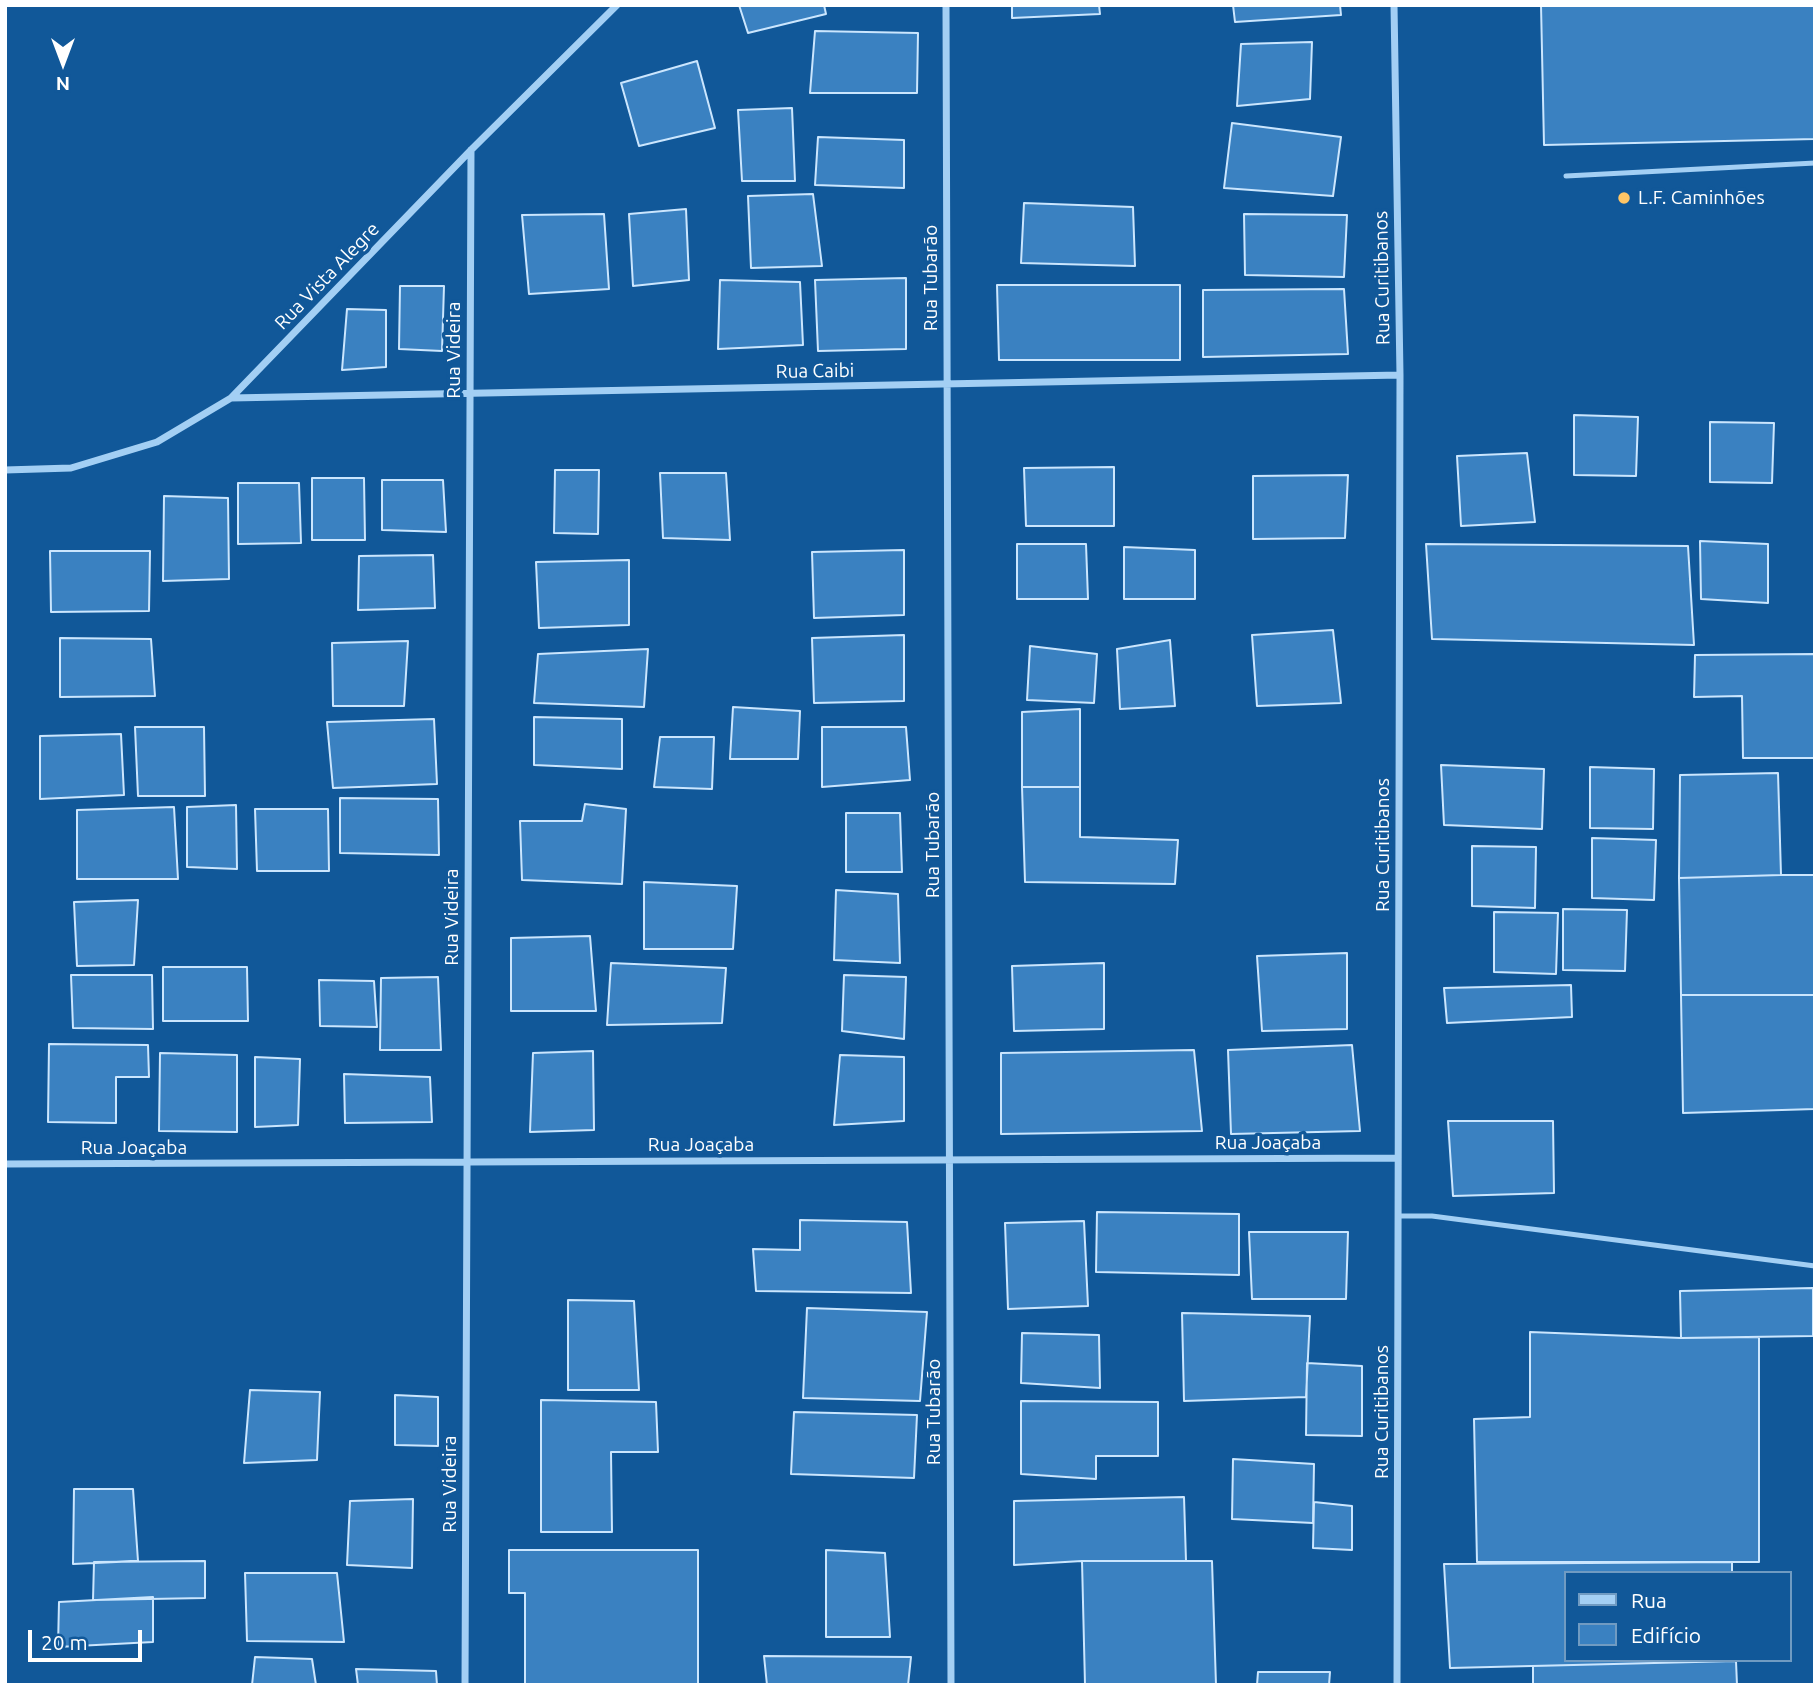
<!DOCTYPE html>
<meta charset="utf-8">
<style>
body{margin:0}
#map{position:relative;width:1820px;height:1690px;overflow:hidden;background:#115899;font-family:Ubuntu,sans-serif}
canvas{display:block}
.frame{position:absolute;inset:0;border:7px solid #fff;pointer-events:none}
.legend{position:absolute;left:1564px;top:1571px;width:228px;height:91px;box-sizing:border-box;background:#115899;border:2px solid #709bc2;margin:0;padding:9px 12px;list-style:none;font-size:21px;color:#fff}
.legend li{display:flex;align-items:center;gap:14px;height:35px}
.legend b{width:35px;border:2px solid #709bc2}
.north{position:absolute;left:28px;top:28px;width:70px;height:70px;-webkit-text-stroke:5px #115899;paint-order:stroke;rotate:180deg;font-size:19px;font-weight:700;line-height:28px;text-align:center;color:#fff}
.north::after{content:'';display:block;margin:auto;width:24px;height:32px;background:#fff;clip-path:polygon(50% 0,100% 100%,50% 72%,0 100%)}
.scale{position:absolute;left:28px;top:1630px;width:114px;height:32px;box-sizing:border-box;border:4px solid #fff;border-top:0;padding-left:9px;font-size:21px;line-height:24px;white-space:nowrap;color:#fff;-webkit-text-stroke:5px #115899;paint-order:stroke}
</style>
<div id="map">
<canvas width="1820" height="1690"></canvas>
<div class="frame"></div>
<ul class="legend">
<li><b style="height:9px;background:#a3cff4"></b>Rua</li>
<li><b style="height:19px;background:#3a81c1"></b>Edifício</li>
</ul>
<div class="north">N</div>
<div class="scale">20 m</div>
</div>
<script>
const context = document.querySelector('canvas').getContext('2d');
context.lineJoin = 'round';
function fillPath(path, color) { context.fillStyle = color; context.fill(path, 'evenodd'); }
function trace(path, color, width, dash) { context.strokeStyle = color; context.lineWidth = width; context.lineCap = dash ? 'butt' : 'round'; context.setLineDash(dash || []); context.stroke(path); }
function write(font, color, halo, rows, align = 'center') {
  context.font = font + ' Ubuntu,sans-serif'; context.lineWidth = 7; context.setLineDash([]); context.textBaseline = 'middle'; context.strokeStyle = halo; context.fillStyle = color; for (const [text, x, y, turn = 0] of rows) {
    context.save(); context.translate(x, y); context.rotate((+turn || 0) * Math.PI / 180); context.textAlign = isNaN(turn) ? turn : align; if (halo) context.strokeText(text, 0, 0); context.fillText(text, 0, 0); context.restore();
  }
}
const building = new Path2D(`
 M739 5H824L826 14 748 33Z
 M1012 5H1099L1100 14 1012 18Z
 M1233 5H1340L1341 15 1235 22Z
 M1541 5H1815V139L1544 145Z
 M815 31 918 33 917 93H810Z
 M1312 42 1310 99 1237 106 1241 44Z
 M697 61 715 128 639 146 621 83Z
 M792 108 795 181H742L738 110Z
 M1232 123 1341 137 1333 196 1224 188Z
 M818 137 904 140V188L815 185Z
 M813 194 822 266 751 268 748 196Z
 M1024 203 1133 207 1135 266 1021 263Z
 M686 209 689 280 633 286 629 214Z
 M604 214 609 289 529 294 522 215Z
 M1244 214 1347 215 1344 277 1245 275Z
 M906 278V349L818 351 815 280Z
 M720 280 800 282 803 345 718 349Z
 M997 285H1180V360H999Z
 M400 286H444L442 351 399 349Z
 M1344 289 1348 354 1203 357V290Z
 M347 309 386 310V367L342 370Z
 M1574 415 1638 417 1636 476 1574 475Z
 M1710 422 1774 423 1772 483 1710 482Z
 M1527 453 1535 522 1461 526 1457 456Z
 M1114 467V526H1026L1024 468Z
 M555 470H599L598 534 554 533Z
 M660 473H726L730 540 663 538Z
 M1348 475 1345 538 1253 539V476Z
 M312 478H364L365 540H312Z
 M382 480H443L446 532 382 530Z
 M238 483H299L301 543 238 544Z
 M164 496 228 498 229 579 163 581Z
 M1700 541 1768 544V603L1701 599Z
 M1017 544H1086L1088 599H1017Z
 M1426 544 1688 546 1694 645 1432 639Z
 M1124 547 1195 550V599H1124Z
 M904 550V615L814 618 812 552Z
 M50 551H150L149 611 51 612Z
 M433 555 435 608 358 610 359 556Z
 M629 560V625L539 628 536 562Z
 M1333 630 1341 703 1257 706 1252 635Z
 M904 635V701L814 703 812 638Z
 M60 638 151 639 155 696 60 697Z
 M1170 640 1175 706 1120 709 1117 649Z
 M408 641 404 706H333L332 643Z
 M1030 646 1097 654 1094 703 1027 700Z
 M648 649 644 707 534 703 538 654Z
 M1815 654V758H1743L1742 696 1694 697 1695 655Z
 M733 707 800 711 798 759H730Z
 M1080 709V787H1022V712Z
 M534 717 622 719V769L534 765Z
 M434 719 437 784 333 788 327 722Z
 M135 727H204L205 796H138Z
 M822 727H906L910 780 822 787Z
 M121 734 124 795 40 799V736Z
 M660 737H714L712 789 654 787Z
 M1441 765 1544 769 1542 829 1444 825Z
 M1590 767 1654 769 1653 829 1590 828Z
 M1778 773 1781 875 1679 878 1680 775Z
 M1022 787H1080V837L1178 840 1175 884 1025 882Z
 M340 798 438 799 439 855 340 853Z
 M585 804 626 809 622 884 522 880 520 821H582Z
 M236 805 237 869 187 867V807Z
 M174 807 178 879H77V810Z
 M255 809H328L329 871H257Z
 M846 813H900L902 872H846Z
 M1592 838 1656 840 1654 900 1592 898Z
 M1472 846 1536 847 1535 908 1472 906Z
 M1781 875H1815V995H1681L1679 878Z
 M644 882 737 886 733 949H644Z
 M836 890 898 894 900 963 834 960Z
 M138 900 134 965 77 966 74 902Z
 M1563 909 1627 910 1625 971 1563 970Z
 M1494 912 1558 913 1556 974 1494 972Z
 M590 936 596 1011H511V938Z
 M1347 953V1029L1262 1031 1257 956Z
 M611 963 726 968 722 1023 607 1025Z
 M1104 963V1029L1014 1031 1012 966Z
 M163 967H247L248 1021H163Z
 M71 975H152L153 1029 73 1028Z
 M844 975 906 977 904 1039 842 1031Z
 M438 977 441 1050H380L381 978Z
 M319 980 374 981 377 1027 320 1026Z
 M1571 985 1572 1017 1447 1023 1444 988Z
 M1681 995H1815V1109L1683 1113Z
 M49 1044 148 1045 149 1077H116V1123L48 1122Z
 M1352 1045 1360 1131 1231 1134 1228 1050Z
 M1194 1050 1202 1131 1001 1134V1053Z
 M593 1051 594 1130 530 1132 533 1053Z
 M160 1053 237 1055V1132L159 1131Z
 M840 1055 904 1057V1121L834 1125Z
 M255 1057 300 1059 298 1125 255 1127Z
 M344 1074 430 1077 432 1122 345 1123Z
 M1448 1121H1553L1554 1193 1453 1196Z
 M1097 1212 1239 1214V1275L1096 1272Z
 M800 1220 907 1222 911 1293 756 1291 753 1249 800 1250Z
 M1084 1221 1088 1306 1008 1309 1005 1223Z
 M1249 1232H1348L1346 1299H1252Z
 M1813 1288V1336L1681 1338 1680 1291Z
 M568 1300 634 1301 639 1390H568Z
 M807 1308 927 1312 920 1401 803 1398Z
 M1182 1313 1310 1316 1306 1397 1184 1401Z
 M1530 1332 1681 1338 1759 1337V1562H1477L1474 1419 1530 1417Z
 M1022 1333 1099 1335 1100 1388 1021 1383Z
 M1307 1363 1362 1366V1436L1306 1435Z
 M250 1390 320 1392 317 1460 244 1463Z
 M395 1395 438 1397V1446L395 1445Z
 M541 1400 656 1402 658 1452H611L612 1532H541Z
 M1021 1401 1158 1402V1456H1096V1479L1021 1474Z
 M794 1412 917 1415 914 1478 791 1474Z
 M1233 1459 1314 1464 1313 1523 1232 1519Z
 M74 1489H133L138 1561 73 1564Z
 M1184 1497 1186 1561H1082L1014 1565V1501Z
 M413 1499 412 1568 347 1565 350 1501Z
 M1314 1502 1352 1506V1550L1313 1548Z
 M509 1550H698V1685H525V1593H509Z
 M826 1550 885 1553 890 1637H826Z
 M205 1561V1598L93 1600 94 1562Z
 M1082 1561H1212L1216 1685H1085Z
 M1732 1562V1573H1566V1660L1736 1661 1450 1668 1444 1564Z
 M245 1573H337L344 1642 247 1641Z
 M153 1597V1642L58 1647 59 1602Z
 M764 1656 911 1657 908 1685H767Z
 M255 1657 312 1659 316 1685H252Z
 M1736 1661 1737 1685H1533V1666Z
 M356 1669 436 1671 437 1685H358Z
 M1258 1672H1330L1329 1685H1257Z`);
fillPath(building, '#3a81c1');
trace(building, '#cbe6fe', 2);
trace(new Path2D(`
 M1566 176 1815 163
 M1398 1216H1432L1815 1266`), '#a3cff4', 5);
trace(new Path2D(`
 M946 5 951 1685
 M1394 5 1400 375 1397 1685
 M231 398 1400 375
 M5 470 71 468 157 442 231 398 471 150 617 5
 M5 1164 1398 1158
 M465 1685 471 150`), '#a3cff4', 7);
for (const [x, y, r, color] of [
 [1624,198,7,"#ffc666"]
]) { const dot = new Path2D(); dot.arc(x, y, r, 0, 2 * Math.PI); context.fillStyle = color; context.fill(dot); trace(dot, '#115899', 2.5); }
write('19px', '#fff', '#115899', [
 ["L.F. Caminhões",1638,198]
], 'left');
write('19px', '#fff', '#115899', [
 ["Rua Vista Alegre",327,276,-46],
 ["Rua Tubarão",931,278,-90],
 ["Rua Curitibanos",1382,278,-91],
 ["Rua Videira",454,350,-90],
 ["Rua Caibi",815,371,-1],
 ["Rua Tubarão",933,845,-90],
 ["Rua Curitibanos",1383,845,-90],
 ["Rua Videira",452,917,-90],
 ["Rua Joaçaba",1268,1143],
 ["Rua Joaçaba",701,1145],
 ["Rua Joaçaba",134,1148],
 ["Rua Tubarão",934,1412,-90],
 ["Rua Curitibanos",1382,1412,-90],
 ["Rua Videira",450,1484,-90]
]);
</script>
